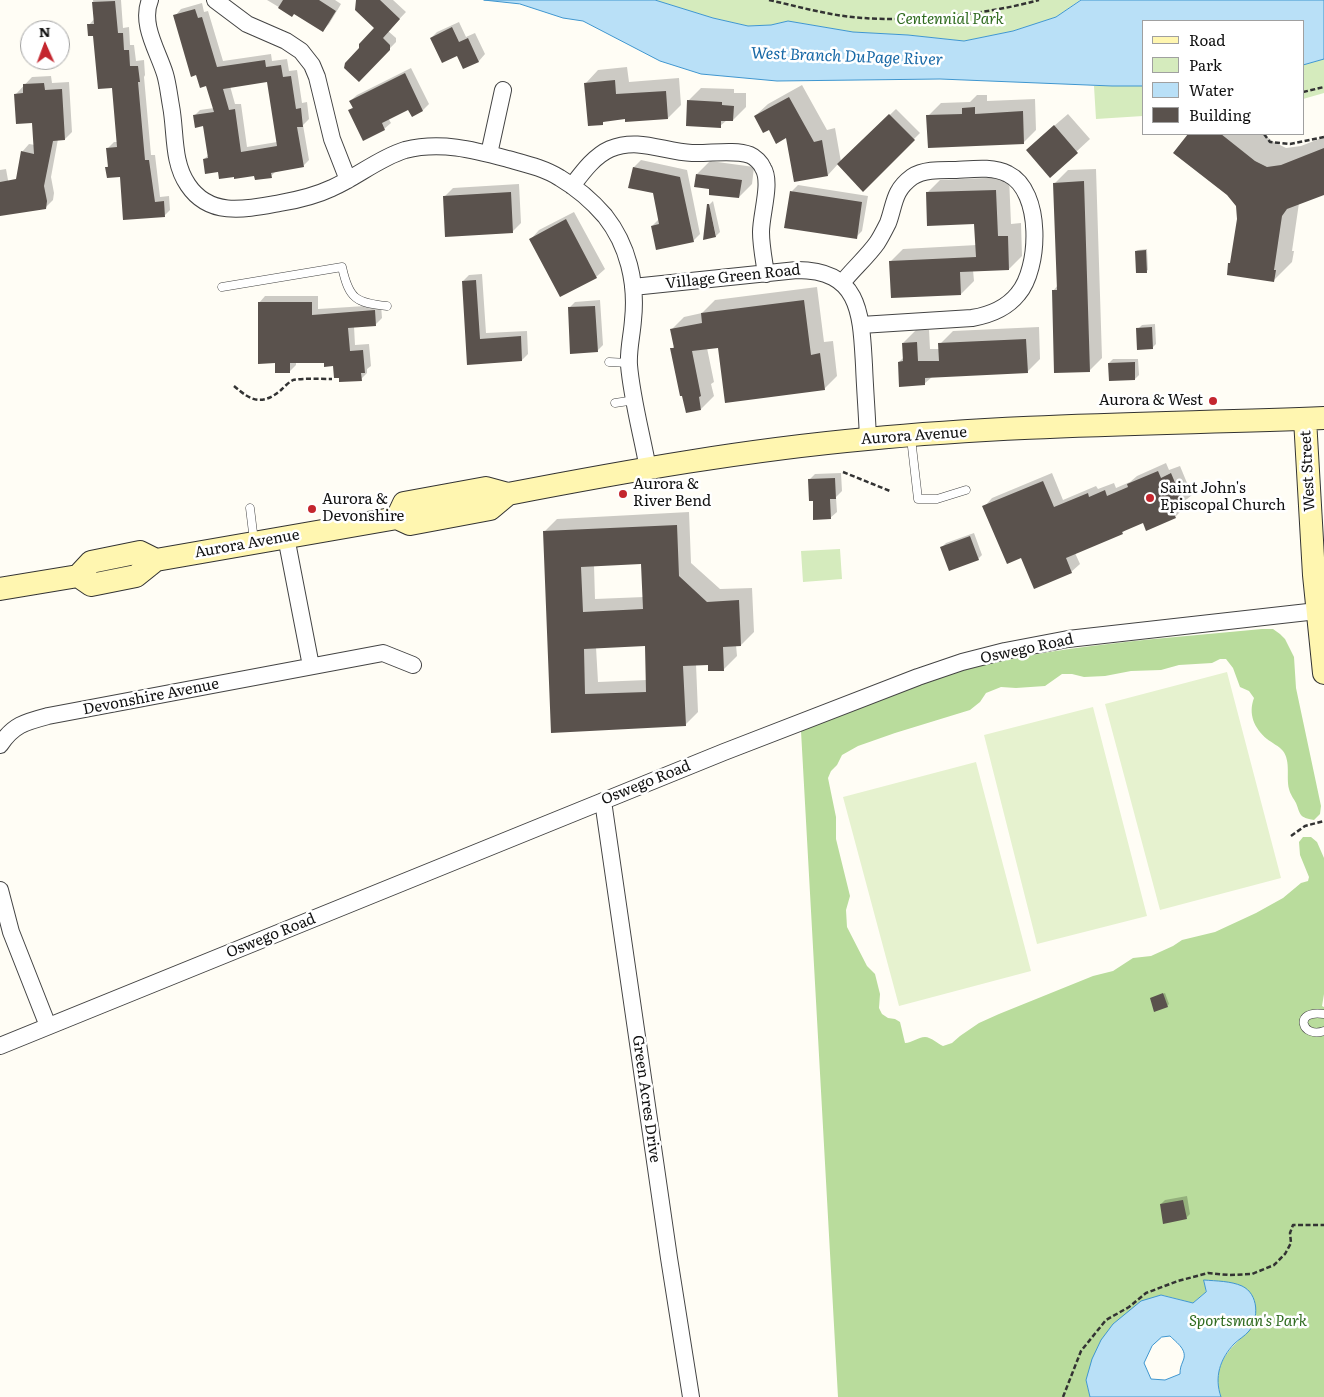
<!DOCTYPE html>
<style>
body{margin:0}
#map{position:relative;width:1324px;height:1397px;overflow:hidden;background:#fffdf5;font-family:Literata,serif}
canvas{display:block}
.legend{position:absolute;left:1142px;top:20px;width:162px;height:115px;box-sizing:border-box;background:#fff;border:1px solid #a0a0a0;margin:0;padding:6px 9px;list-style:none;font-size:15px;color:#111}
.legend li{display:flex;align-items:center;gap:10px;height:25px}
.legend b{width:25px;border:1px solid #a0a0a0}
.north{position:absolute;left:20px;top:20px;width:50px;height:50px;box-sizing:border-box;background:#fff;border:1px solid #a0a0a0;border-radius:50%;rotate:358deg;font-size:14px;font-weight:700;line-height:20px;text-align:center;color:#111}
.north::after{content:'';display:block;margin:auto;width:18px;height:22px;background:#c4262e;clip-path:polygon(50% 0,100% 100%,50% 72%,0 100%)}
</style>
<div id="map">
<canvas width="1324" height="1397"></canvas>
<ul class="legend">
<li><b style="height:6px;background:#fff6b0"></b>Road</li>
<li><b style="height:14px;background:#d5ebbd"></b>Park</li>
<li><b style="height:14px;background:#b9e0f7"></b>Water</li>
<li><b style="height:14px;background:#5a524d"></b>Building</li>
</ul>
<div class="north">N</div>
</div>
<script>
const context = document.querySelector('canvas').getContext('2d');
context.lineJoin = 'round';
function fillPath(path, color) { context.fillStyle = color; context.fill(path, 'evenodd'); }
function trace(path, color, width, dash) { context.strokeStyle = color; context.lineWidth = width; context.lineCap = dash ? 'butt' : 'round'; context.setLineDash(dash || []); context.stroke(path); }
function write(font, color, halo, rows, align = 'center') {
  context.font = font + ' Literata,serif'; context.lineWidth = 5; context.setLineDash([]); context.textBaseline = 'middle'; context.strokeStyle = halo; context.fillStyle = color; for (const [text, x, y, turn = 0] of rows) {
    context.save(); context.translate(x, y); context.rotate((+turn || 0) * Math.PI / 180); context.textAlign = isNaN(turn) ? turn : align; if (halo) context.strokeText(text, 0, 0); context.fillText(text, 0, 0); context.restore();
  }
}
fillPath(new Path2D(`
 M655 0H1080L1056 17 1013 31 964 41 908 35 853 32 788 21 771 25 748 26 713 18Z
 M1324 59V93L1303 99V65Z
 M1143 85V116L1096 119 1094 86Z
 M840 549 842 579 803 582 801 551Z`), '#d5ebbd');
fillPath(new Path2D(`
 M1262 629H1273L1280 634 1285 639 1294 657 1296 688 1321 806 1320 814 1314 820C1299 817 1301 816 1296 803 1294 799 1290 794 1289 789 1286 777 1291 762 1283 751 1279 746 1272 743 1267 739 1254 728 1248 714 1254 698L1249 691 1240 687 1233 668 1226 659H1220L1212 663 1179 665 1161 670 1131 671 1105 676 1084 677 1072 674H1062L1045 686 1016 688 1001 687 986 693 980 702 970 710 895 733 858 746 842 755 837 765 831 771 828 778 836 817V839L850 896 846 910 847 927 867 966 875 974 880 994 879 1008 882 1014 888 1018 895 1019 900 1022 905 1043C912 1043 918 1037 925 1037 931 1037 938 1044 943 1046L952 1043 960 1036 979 1023 999 1014 1093 976 1113 971 1133 958 1151 956 1173 946 1182 940 1215 932 1256 913 1283 898 1301 883 1308 881 1309 877 1300 855 1299 842 1303 837H1311L1317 842 1324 858V994L1322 1006 1324 1007V1397H1221C1211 1367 1228 1349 1249 1331L1244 1287 1218 1281 1204 1280 1206 1292 1193 1303 1162 1295 1128 1314 1113 1324 1086 1380 1090 1397H838L801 731C854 710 906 686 961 671 1059 644 1162 639 1262 629Z`), '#b9dc9c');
fillPath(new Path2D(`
 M1227 672 1281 878 1160 910 1105 704Z
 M1093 707 1147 916 1037 944 984 735Z
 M976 762 1031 971 899 1006 843 797Z`), '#e6f2cf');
const water = new Path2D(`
 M484 0H655L713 18 748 26 771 25 788 21 853 32 908 35 964 41 1013 31 1056 17 1081 0H1324V59L1303 65V21H1143V86H1112L940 79 777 81 701 74 660 61 583 21 563 18 520 4Z
 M1204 1280C1216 1281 1231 1281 1242 1286 1259 1294 1259 1319 1249 1331 1245 1336 1239 1339 1234 1344 1220 1359 1214 1377 1221 1397H1090L1086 1380 1092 1359 1101 1340 1113 1324 1141 1301 1161 1295 1193 1303 1206 1292ZM1162 1337 1170 1336C1177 1343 1188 1350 1183 1361 1181 1366 1180 1368 1180 1374L1165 1380 1151 1379 1144 1363 1152 1346Z`);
fillPath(water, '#b9e0f7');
trace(water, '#3f96cf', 1);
fillPath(new Path2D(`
 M93 0H121L123 28 129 27 130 45H134L136 61 144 60 145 75 144 77 151 155H155L160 197 169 196 170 210 164 216 121 175 107 167 109 165 108 148 114 142H118L113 87 94 34 89 25 95 18Z
 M267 0H335L341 4 329 24 323 30 295 13 292 15Z
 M357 0H393L406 12 388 31 396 38V42L359 80 376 28Z
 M202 3 204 12 208 11 223 61 271 54 272 61 287 59 289 71 297 70 302 103 307 102 309 119 303 125 309 160 303 166 277 170 271 176 255 175 235 176 219 171 204 159 209 155 204 125 194 116 200 110 214 108 207 85 175 16 181 9ZM269 81 277 142 247 147 241 104H235L230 86Z
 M459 22 466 37 475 33 485 54 479 61 464 68 458 54 431 38 437 32Z
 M627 67 629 82 679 78 681 105 668 118H626L606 120 602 123 586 83 598 70Z
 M411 68 429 104 423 110 409 108 388 118 391 123 384 129 349 111 353 107 350 101 357 95Z
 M51 76 52 83 69 82 72 132 65 139H58L51 177 54 193 53 200 45 208 8 213 6 215 0 214V170L6 169 12 202 22 152 29 144 35 145 33 122 16 94 32 77Z
 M802 85 827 130 835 128 841 162 896 109 920 133 863 190 838 164 828 175 787 136 769 128 755 116 768 104Z
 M701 88 734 89V93H746V107L733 120H727L720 126 688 101Z
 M977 95H987V101L1035 99 1036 130 1023 143 928 116 941 103 970 102Z
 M1068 114 1090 139 1050 176 1040 138Z
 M1190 134H1263L1274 142 1286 148 1301 146 1324 137V194L1299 203 1292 251H1294L1292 262 1273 281 1232 261 1238 219 1237 206 1228 194 1174 153Z
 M641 160 687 170 700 234 693 241 652 226 659 219 654 192 630 187 634 167Z
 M710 161 754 167 752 184 739 197 711 188 697 174Z
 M1096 169 1102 358 1089 371 1053 291 1058 285 1055 183 1068 170Z
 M1009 177 1011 224 1021 223 1022 256 1009 269 973 270 974 281 961 294 890 262 903 249 977 245 976 223 927 193 940 180Z
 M519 184 521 223 512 232 444 197 453 188Z
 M798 185 868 196 862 231 856 237 792 191Z
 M713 201 720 232 716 236 709 205Z
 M574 212 605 269 596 277 531 239 539 230Z
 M1147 249 1148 270 1146 271 1136 251 1138 250Z
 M482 274 486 333 527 331 528 354 522 360 468 363 463 281 469 275Z
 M817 287 824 342 833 341 837 376 824 389 719 347 707 348 714 382 711 384 714 396 701 409 672 349 674 346 671 330 684 317 702 313 715 300Z
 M265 296H318V309L381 305 382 318 376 324 354 326 355 345 369 344 371 366 367 369V373L361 379 334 365 325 362 296 361V365L290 371 276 362 259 303Z
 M600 300 603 345 597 351 569 308 575 302Z
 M1155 324 1156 344 1152 348 1138 329 1142 325Z
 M1039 327 1040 359 1027 372 932 377 924 384 899 362 904 357 903 343 916 330H929L930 349H940V344L953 331Z
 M1113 359H1138L1139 375 1135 379 1109 363Z
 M1166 463 1169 470 1180 466 1192 495 1181 504 1183 509 1175 517 1144 521 1127 528 1122 533 1075 553 1080 564 1071 572 1021 556 984 507 992 498 1052 473 1063 500 1096 486 1098 489 1114 483 1116 488 1130 482 1137 476Z
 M841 473 842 491 836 497 837 512 830 518 814 500 809 480 815 474Z
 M689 512 691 563 720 589 752 588 754 632 741 645H736L737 656 724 669 709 664H696L698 712 685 725 552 731 544 532 557 519ZM642 563 644 597 595 599 594 565ZM646 645 647 680 598 682 596 647Z
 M974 533 982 555 978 559 942 547 946 543Z
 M1165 993 1169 1004 1167 1006 1151 999Z
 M1187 1196 1190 1214 1186 1218 1161 1204 1165 1200Z`), '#0003');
fillPath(new Path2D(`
 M283 0H319L336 11 323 32 294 14 292 17 278 8Z
 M356 0H380L400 19 383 38 390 45V50L359 82 344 68 345 63 359 48V44L374 28 355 10Z
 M115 1 118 33H123L124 50H129L130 66H138L140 82H138L145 160H149L155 202 164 201 165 217 123 220 120 177 107 178 105 167H108L106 148 117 147 112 88 98 89 93 36H88L87 24H94L92 2Z
 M195 9 198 18 202 17 217 67 265 60 266 67 281 65 283 77 291 76 296 109 301 108 303 127H297L304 167 271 173 272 178 255 180 254 176 234 179V177L219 179 218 172 205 174 203 159 208 158 203 126 195 128 193 115 214 112 206 86 200 88 196 75 191 77 173 15ZM267 82 277 146 241 152 235 109 229 110 223 89Z
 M452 27 459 42 468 38 479 62 463 69 457 56 442 63 430 38Z
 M405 73 423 111 412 117 408 110 382 123 385 130 363 141 348 110 353 108 349 101Z
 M615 80 616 94 666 91 668 119 625 122V119L603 122V125L588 126 584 83Z
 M44 83 45 90 62 89 65 140 53 141 44 186 47 201 46 209 0 216V182L16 179 21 151 34 154 32 123 16 124 14 94 23 93V84Z
 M789 97 814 142 822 140 828 176 794 182 786 138 776 144 769 130 763 133 754 116Z
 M687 100 722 102V105L734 106 733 121H721V128L686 126Z
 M975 107V114L1023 111 1024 144 928 148 926 115 962 114V108Z
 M889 114 915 140 863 192 837 164Z
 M1054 125 1078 153 1050 178 1026 150Z
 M1188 134H1221L1255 161 1267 167 1281 165 1324 148V195L1287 209 1282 216 1274 270H1276L1274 282 1227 275 1228 263H1230L1237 219 1236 206 1227 195 1173 153Z
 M633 167 680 177 694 242 656 250 651 226 659 224 653 193 628 188Z
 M696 174 742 180 739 198 709 195V189L694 187Z
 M1084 181 1090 372 1054 373 1052 290H1057L1053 183Z
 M996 190 998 236H1008L1009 270 960 272 961 295 891 298 889 261 976 257 974 224 927 226 926 192Z
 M790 191 862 202 857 239 784 228Z
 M511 192 513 233 445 237 443 196Z
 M707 204H709L716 237 703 240Z
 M566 219 597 278 560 297 529 239Z
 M1146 250 1147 273H1136L1135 251Z
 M476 280 480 339 521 336 522 361 467 365 462 281Z
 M804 300 811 355 820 353 825 390 725 403 718 348 692 351 701 396 699 397 701 410 686 413 682 396H680L670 348H674L670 329 702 323 701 313Z
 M258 302H312V315L375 310 376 326 348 328 350 351 363 350 365 373H361L362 381 339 382V378H334L333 366 324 367V363H290V373H275V363L258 364Z
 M595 306 598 352 570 354 568 307Z
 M1152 327 1153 349 1137 350 1136 328Z
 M1026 339 1028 373 925 378V385L899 387 898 362 903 361 902 343 917 342 918 361H939L938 343Z
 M1135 362V380L1109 381 1108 363Z
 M1158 471 1161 478 1171 473 1184 504 1172 510 1176 518 1146 531 1143 523 1122 532 1123 534 1066 558 1072 573 1034 589 1021 558 1007 564 982 506 1043 481 1054 507 1088 493 1089 497 1105 490 1107 496 1128 487 1127 484Z
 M835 478 836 499H830L831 519 813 520V501H809L808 479Z
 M677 525 679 576 707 602 739 600 741 646 723 647 724 671H708V665L683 666 686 726 551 733 543 531ZM641 564 643 609 583 612 581 567ZM645 646 646 692 585 694 584 649Z
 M970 536 979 560 949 571 940 547Z
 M1163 993 1168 1007 1154 1012 1150 998Z
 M1183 1200 1187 1219 1163 1224 1160 1204Z`), '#5a524d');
const lane = new Path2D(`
 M222 287 342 267C349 299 356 303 387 306
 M609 362 629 363
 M615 403 635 400
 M911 438 918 499H937L966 490
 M250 508 254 541
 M1324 1014C1293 1009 1301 1039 1324 1031`);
const street = new Path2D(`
 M150 0C140 24 158 51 165 74 168 84 169 95 171 106 176 132 172 162 188 185 210 218 247 209 280 203 298 200 315 196 332 188 357 177 379 158 405 150 441 141 474 150 508 159 526 164 544 168 560 178 577 188 592 201 605 216 628 245 637 283 633 320 632 335 628 350 629 365 632 400 642 435 648 469
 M215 0 247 24 286 41 301 51 312 65 317 77 332 139 348 180
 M489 154 503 90
 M572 186C582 173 594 156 610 149 639 137 664 152 692 153 709 154 734 149 750 155 755 157 761 163 763 168 772 182 761 214 761 232 761 246 764 260 766 274
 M842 283C853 269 867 257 877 243 881 237 885 229 888 223 895 204 893 191 912 177 924 169 942 170 956 170 973 169 993 166 1008 174 1043 191 1040 269 1018 294 1006 309 990 315 972 318L861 325
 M633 287 797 270C861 270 861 315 864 365 865 390 867 414 868 438
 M286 537 311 666
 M0 745C13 725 25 722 48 716L383 653 413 665
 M603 801 669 1258 691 1397
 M0 890 11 932 48 1026
 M0 1046 724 752 918 677 962 662 1005 651 1068 639 1317 611`);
const secondary = new Path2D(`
 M1305 419 1314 575 1324 673
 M397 518 404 503 486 488 508 494C627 471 746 450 867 439 1018 424 1172 424 1324 418
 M78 576 91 585 136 576 156 560 397 518 410 524 490 509 508 494
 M0 589 78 576 91 562 140 552 156 560`);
trace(lane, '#444', 9);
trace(street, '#444', 18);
trace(secondary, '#333', 24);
trace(new Path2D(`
 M769 0C800 7 831 16 863 18 915 22 989 14 1039 0
 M1303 92 1324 87
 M1264 134 1270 142 1290 144 1324 137
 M234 386C251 401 262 406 281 390 284 387 289 382 293 380 303 378 321 379 332 379
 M843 472 890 491
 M1291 836 1305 826 1324 821
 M1063 1397 1081 1351 1106 1320 1129 1307 1146 1293 1178 1281 1208 1273 1229 1275 1252 1274 1274 1265 1285 1254 1291 1243 1290 1233 1293 1225H1324`), '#333', 2.5, [5, 2.5]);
trace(lane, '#fff', 8);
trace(street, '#fff', 16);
trace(secondary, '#fff6b0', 22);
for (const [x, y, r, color] of [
 [1213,401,5,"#c4262e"],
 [623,494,5,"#c4262e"],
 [1150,498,5,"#c4262e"],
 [312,509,5,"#c4262e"]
]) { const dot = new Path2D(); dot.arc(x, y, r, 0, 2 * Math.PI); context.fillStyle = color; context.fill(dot); trace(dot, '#fff', 2); }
write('italic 15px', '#2f6b1f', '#fff', [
 ["Centennial Park",950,20],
 ["Sportsman's Park",1248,1322]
]);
write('15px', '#111', '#fff', [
 ["Village Green Road",733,277,-6],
 ["Aurora Avenue",914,436,-4],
 ["West Street",1308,471,-93],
 ["Aurora Avenue",247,544,-10],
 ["Oswego Road",1027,649,-12],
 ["Devonshire Avenue",151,697,-11],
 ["Oswego Road",646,783,-22],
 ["Oswego Road",271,936,-22],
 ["Green Acres Drive",646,1099,82]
]);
write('15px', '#111', '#fff', [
 ["Aurora & West",1203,401,"right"],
 ["Aurora &",633,485],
 ["River Bend",633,502],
 ["Saint John's",1160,489],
 ["Episcopal Church",1160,506],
 ["Aurora &",322,500],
 ["Devonshire",322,517]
], 'left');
write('italic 16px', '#1768a6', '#fff', [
 ["West Branch DuPage River",847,57,2]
]);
</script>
